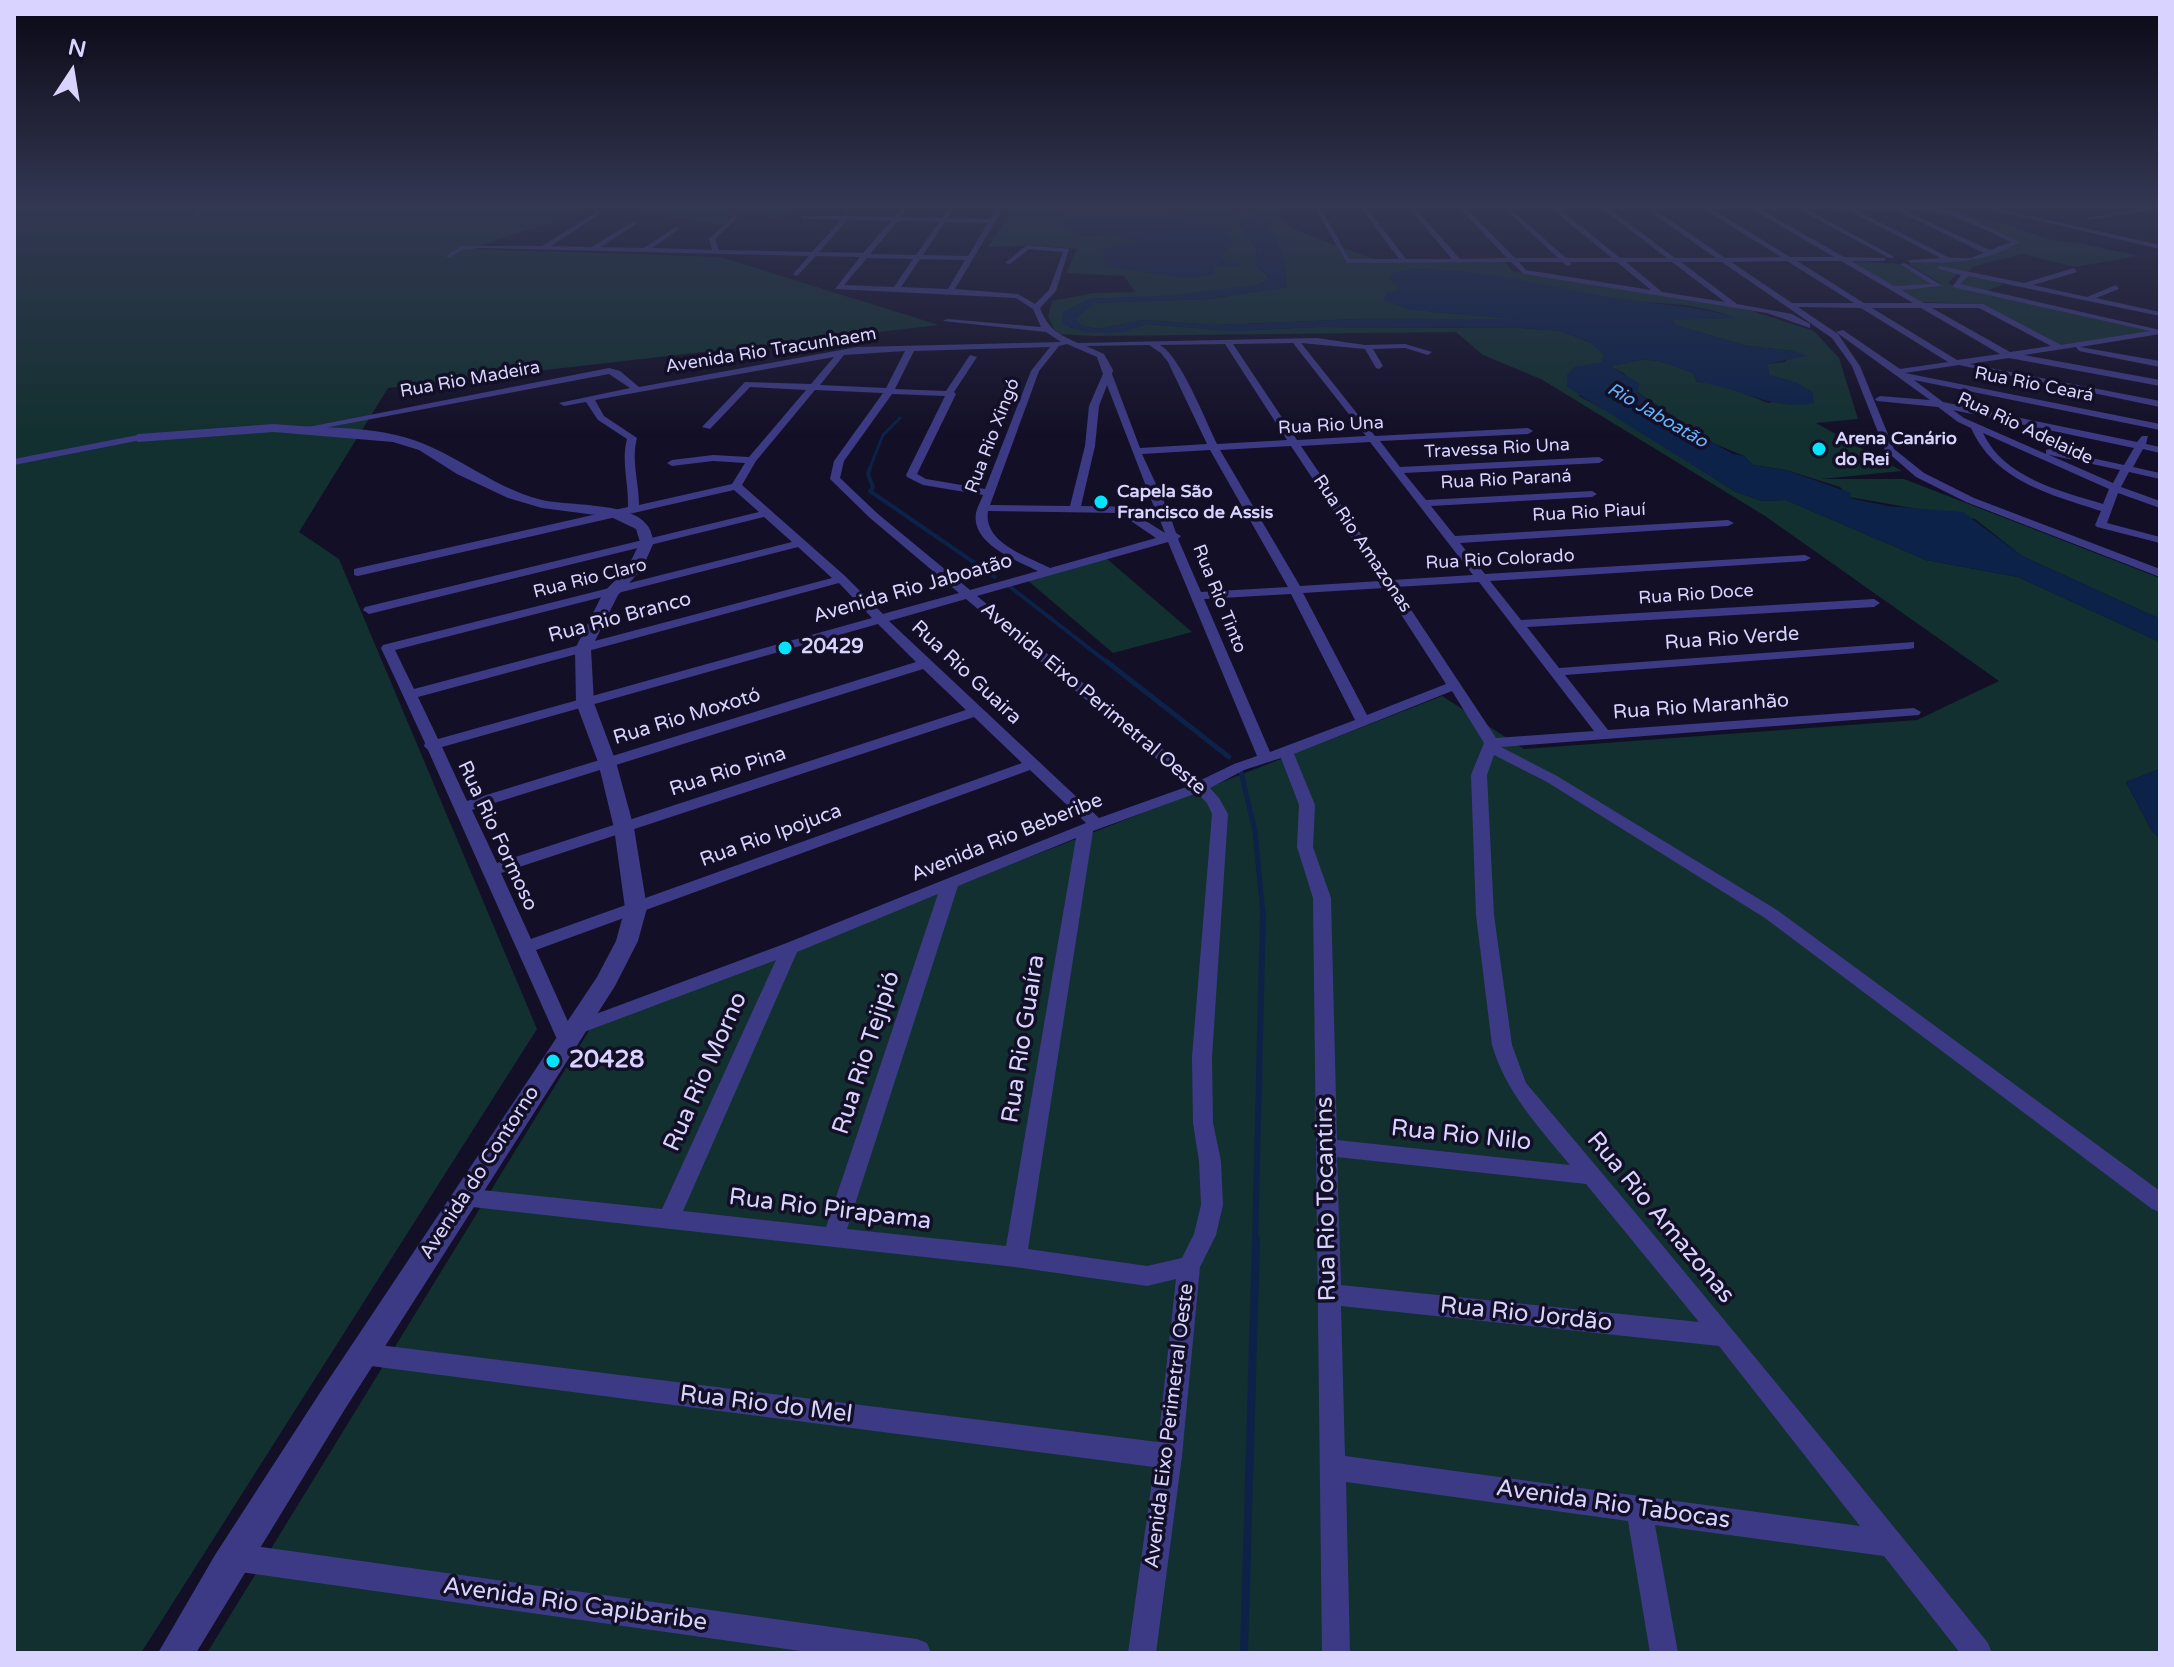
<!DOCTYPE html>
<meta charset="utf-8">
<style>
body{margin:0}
#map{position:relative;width:2174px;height:1667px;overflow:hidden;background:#130f26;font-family:"Varela Round",sans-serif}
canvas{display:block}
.frame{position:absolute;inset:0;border:16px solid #d9d4ff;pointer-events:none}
.north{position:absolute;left:32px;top:32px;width:80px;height:80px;-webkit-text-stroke:6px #130f26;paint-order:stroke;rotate:12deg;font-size:22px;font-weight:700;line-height:32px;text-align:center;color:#d9d4ff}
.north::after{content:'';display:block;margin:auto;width:28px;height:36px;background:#d9d4ff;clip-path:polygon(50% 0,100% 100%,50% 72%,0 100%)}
</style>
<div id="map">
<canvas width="2174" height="1667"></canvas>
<div class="frame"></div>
<div class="north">N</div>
</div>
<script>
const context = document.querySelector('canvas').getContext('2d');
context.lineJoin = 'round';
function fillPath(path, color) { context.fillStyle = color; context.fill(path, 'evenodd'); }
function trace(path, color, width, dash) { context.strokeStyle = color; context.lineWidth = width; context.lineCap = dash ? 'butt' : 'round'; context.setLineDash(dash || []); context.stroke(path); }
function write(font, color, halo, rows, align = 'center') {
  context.font = font + ' "Varela Round",sans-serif'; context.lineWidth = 7; context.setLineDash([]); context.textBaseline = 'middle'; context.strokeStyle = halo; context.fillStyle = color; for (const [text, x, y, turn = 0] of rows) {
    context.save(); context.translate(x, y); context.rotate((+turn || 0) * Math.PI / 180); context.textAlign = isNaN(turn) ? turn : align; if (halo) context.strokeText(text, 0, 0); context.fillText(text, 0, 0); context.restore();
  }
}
fillPath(new Path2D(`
 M14 205H802L781 217 735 215 723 225 602 207 469 249 720 257 939 325 388 388 299 532 339 559 537 1029 141 1653H14Z
 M1016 205H1061L1067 219 1062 223 1084 236 1112 234 1140 241 1117 245 1106 252 1110 255 1106 266H1243L1218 258 1228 232 1173 211V205H1232L1234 217 1256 248 1257 267 1270 278C1240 302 1132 295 1090 299L1069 309 1070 328 1124 331 1148 324 1232 331 1318 327 1521 328 1561 331 1591 343 1604 353 1602 362 1579 396 1624 420 1734 491 1762 501 1786 500 1926 560 2018 577 2160 642V769L2126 782 2152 831 2160 839V1653H207L590 1029 1442 696 1524 749 1917 720 1999 681 1765 516 1541 379 1483 355 1456 332 1094 336 1057 334 1048 317 1052 301 1093 293 1135 292 1124 276 1066 273 1077 249 1038 245 988 247Z
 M1249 205H1269L1293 229 1378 261 1505 262 1512 271 1749 310 1814 331 1839 358 1858 419 1816 423 1902 471 1821 479H1904L2160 578V619L2022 556 1975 519 1849 497 1840 487 1786 470 1753 465 1744 456 1713 443 1636 391 1624 373 1613 368 1612 365C1624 365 1632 360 1643 360 1661 359 1677 367 1693 373L1697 382 1720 384 1768 403 1813 393 1797 383 1769 375 1767 364 1785 362 1794 351 1747 346 1675 325 1671 319 1734 318C1698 301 1652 305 1613 298 1547 287 1483 275 1416 269L1397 283 1399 290 1431 312 1534 320 1359 319 1216 325 1143 320 1099 329 1082 326 1075 319 1094 303 1210 299 1287 287 1285 266 1268 224 1251 212Z
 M1798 205H1928L2008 225 2050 240 2079 243 2138 256 2075 267 2022 254 1974 266 1967 273 1934 267 1959 273 1948 283 1954 286 1965 275 2004 284 1983 292 2160 331 2060 347 1982 304 1921 302 1896 289 1941 287 1940 283 1909 264 1972 260 2016 244 1947 211Z
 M1850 261 1899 264 1931 281V285L1892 286Z
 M1106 558 1192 632 1113 653 1027 580Z`), '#12302f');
fillPath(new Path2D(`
 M1061 205H1173V211L1228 232 1233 244 1218 258 1246 266 1215 267V274L1188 278 1106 267 1107 261 1101 256 1109 255 1102 251 1104 249 1139 240 1112 234 1079 235 1061 224 1067 219 1061 213Z
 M1232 205H1249L1251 212C1277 231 1286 254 1287 287L1210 299 1094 303 1076 319 1082 326 1099 329 1143 320 1216 325 1359 319H1516L1411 310 1383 300 1387 293 1399 290 1390 278 1394 272C1464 262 1545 287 1615 298 1656 305 1697 305 1737 318L1671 320 1675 325 1747 346 1794 351 1806 356 1768 364 1769 375 1797 383 1813 393 1814 403C1773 412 1737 386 1697 382L1693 373C1676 367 1658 358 1640 360 1629 362 1624 365 1613 365V368L1640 384 1637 392 1685 427 1733 454 1744 456 1753 465 1786 470 1851 493 1850 498 1888 506 1963 512 2022 556 2160 619V642L2018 577 1926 560 1786 500 1762 501 1734 491 1567 387V375L1574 367 1602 362 1603 354 1591 343 1561 331 1521 328 1318 327 1232 331 1148 324 1123 332 1109 333 1084 332 1062 324 1063 312 1090 299 1176 295 1262 284 1270 277 1257 267 1256 248 1234 217Z
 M2160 769V839L2152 831 2126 782Z`), '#0c2248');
trace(new Path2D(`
 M869 470 883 435 900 418`), '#0c2248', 3);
trace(new Path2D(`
 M870 468 868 474 873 487 870 491 995 577
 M1009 586 1108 663`), '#0c2248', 4);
trace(new Path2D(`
 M1106 661 1229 757
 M1240 768 1255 831 1263 915`), '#0c2248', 5);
trace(new Path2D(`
 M1255 1242 1263 913`), '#0c2248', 6);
trace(new Path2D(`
 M1244 1653 1256 1240`), '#0c2248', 8);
fillPath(new Path2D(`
 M194 205H200V216L195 215Z
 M905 205H911L901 217 942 218 951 205H957L948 218 990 219 999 205H1005L955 289 1018 294 1035 304 1049 290 1063 252 1029 249 1010 264 1005 263 1027 245 1069 249 1056 291 1040 308C1048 329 1059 335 1078 343L1317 338 1365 345 1405 344 1432 352 1428 355 1405 348 1373 349 1383 366 1379 369 1376 368 1365 349 1301 343 1375 436 1528 428 1533 431 1528 434 1380 441 1400 467 1599 457 1604 460 1599 463 1404 473 1426 500 1592 491 1597 494 1592 497 1431 506 1455 536 1728 520 1734 523 1728 526 1460 543 1485 574 1805 555 1811 558 1805 561 1490 581 1521 620 1874 599 1880 603 1874 607 1527 627 1559 668 1914 642V648L1909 649 1565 675 1608 730 1914 708 1921 712 1919 715 1501 747 1557 776 1777 910 2160 1191V1212L2152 1209 1765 918 1547 782 1494 755 1487 775 1494 915 1512 1045 1526 1083C1683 1268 1836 1455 1988 1643L1992 1653H1960L1884 1556 1655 1525 1678 1653H1650L1628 1521 1346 1482 1350 1653H1322L1313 898 1297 847 1299 805 1281 758 1244 770 1210 788 1219 798 1228 814 1212 1057 1213 1123 1221 1161 1223 1205 1216 1235 1200 1267 1182 1456 1156 1653H1128L1154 1467 363 1365 354 1362 351 1354 354 1346 363 1343 1158 1442 1176 1279 1147 1286 1015 1267 463 1206 455 1203 452 1197 455 1191 463 1188 662 1209 776 960 584 1032 573 1033 577 1041 574 1046 567 1048 560 1046 428 750 424 746 425 743 381 648 383 645 792 542 764 517 369 614 363 610 365 607 759 512 734 490 358 576 354 575V569L628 507C629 484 621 461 627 439L598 420 586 402 564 406 559 403 630 388 609 374 303 432 298 429 609 368 620 371 639 387 857 347 1061 342 1046 332 943 321 947 319 1041 327 1033 309 1016 298 835 289 860 257 816 256 797 276 793 274 809 256 480 248 463 250 449 258 446 256 461 246H542L598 211 600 214 551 246 592 247 634 221 636 224 601 247 644 248 677 226 679 229 652 248 712 250 709 239 736 214 738 217 715 239 719 250 812 252 841 220 802 219 800 216H844L848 213 850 216 894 217ZM847 220 891 221 863 253 819 252ZM898 221 939 222 916 255 870 254ZM945 222 988 223 968 256 923 255ZM867 258 913 259 894 287 844 285ZM920 259 965 260 948 289 901 287ZM1293 343 1366 436 1297 440 1233 344ZM1067 344 1097 357 1103 374 1089 406 1085 446 1070 506 990 505 1039 371 1059 346ZM1225 344 1287 440 1217 444C1205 420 1181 357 1160 345ZM1149 345 1161 353 1168 362 1207 444 1140 448 1112 374 1113 370 1104 354 1086 346ZM1050 347 1031 371 985 489 926 479 917 474 956 394 954 392 977 357 970 355 946 391 895 389 914 351ZM905 351 886 388 820 385 844 355ZM834 357 811 384 745 382 702 427 710 429 750 387 806 390 749 457 713 455 672 460 667 463 672 466 713 461 745 463 732 484 639 505C639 482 631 460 637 438L604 416 595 400ZM1107 385 1154 507 1081 506 1095 446 1099 406ZM815 390 883 393 834 461 830 479 870 518 959 593 883 614 845 576 742 485 756 461ZM892 394 945 396 906 475 907 477 923 485 983 495C981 501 977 507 976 513 971 544 1016 560 1038 571L970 590 878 514 840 478 844 461ZM1370 442 1473 575 1392 580 1301 446ZM1291 446 1380 581 1300 586 1220 450ZM1210 450 1288 587 1201 592 1178 539 1181 536 1176 533 1168 510 1142 454ZM988 511 1119 513 1156 538 1050 568C1027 556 983 543 988 511ZM1133 513H1157L1165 533ZM1168 542 1257 756 1234 764 1201 780 977 596ZM798 547 832 578 414 689 395 650ZM1479 582 1594 731 1496 738 1396 587ZM839 583 872 618 438 739 418 697ZM1384 588 1446 684 1367 715 1303 593ZM1291 594 1355 720 1270 752 1204 599ZM966 599 1189 786 1099 818 889 621ZM878 624 916 662 467 801 442 747ZM923 669 966 710 497 863 472 810ZM1452 691 1484 743 1471 775 1476 915 1492 1045C1506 1093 1539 1127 1570 1165L1337 1140 1331 898 1313 847 1315 805 1294 754ZM974 717 1022 763 531 939 501 873ZM1030 770 1086 823 784 944 569 1024 536 950ZM1197 793 1207 803 1212 814 1192 1057 1193 1123 1199 1161 1201 1205 1194 1234 1182 1258 1147 1266 1028 1249 1093 831ZM1076 838 1006 1246 847 1229 958 886ZM938 894 826 1227 683 1211 797 952ZM1337 1157 1586 1184 1699 1322 1341 1285ZM1341 1306 1719 1346 1860 1526 1345 1456Z
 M1605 205 1922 206 1958 213 2020 242C1983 264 1954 262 1910 263L1908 260 1941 258 1847 210 1806 209 1893 256V258H1889L1798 209H1760L1844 257 1886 258 1884 261H1851L1894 286 1931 284 1900 264 1905 263 1943 286 1901 290 1924 303 1983 304 2061 345 2150 331 1952 287 1961 275 1936 268 1940 266 2024 283 2074 268 2077 272 2033 285 2087 297 2116 285 2119 289 2096 298 2160 312V316L1968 276 1960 284 2160 330V334L2080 347 2160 361V367L2079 351 2076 347 2024 355 2160 380V386L2009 358 1969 364 2160 401V407L1959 365 1905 373 2160 424V430L1914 380 1943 402 2137 442 2142 436H2148L2146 444 2160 447V453L2143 449 2133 467 2160 473V479L2129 472 2121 487 2160 501V508L2118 493 2107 523 2160 537V543L2097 527 2095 525 2101 511C2049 494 1995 481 1971 428L1958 422 1938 407 1877 401 1875 399 1880 396 1930 400 1836 332 1843 330 1900 369 1948 362 1861 308 1798 307 1838 334 1860 366 1894 449 1924 473 1974 498 2160 569V577L1966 502 1916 477 1885 450 1852 366 1832 338 1722 262H1681L1737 304 1792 314 1810 324V328L1767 313 1524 274 1511 262 1347 263 1315 208 1292 206ZM1321 208H1361L1399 259H1349ZM1367 208H1409L1452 259H1406ZM1415 208H1459L1507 258 1460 259ZM1466 208H1504L1558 258H1515ZM1511 209H1552L1612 258H1566ZM1560 209H1602L1667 258H1620ZM1610 209H1646L1716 258H1675ZM1654 209H1704L1781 257 1725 258ZM1712 209H1752L1834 257H1790ZM1856 210H1896L1984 253 1971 258H1950ZM1903 210C1947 210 1973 224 2011 242L1990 250ZM1787 261 1854 303H1792L1731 262ZM1797 261H1841L1913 303H1864ZM1519 262H1562L1568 266 1571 264 1570 262H1617L1651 290 1526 270ZM1626 262H1672L1725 302 1662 292ZM1872 308H1921L2000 354 1957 360ZM1932 308H1979L2051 346 2010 352ZM1953 410 2134 448 2124 465 2050 449 2046 450V454L1964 418ZM1983 433 2109 489 2103 504C2060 491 2004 478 1983 433ZM2047 454 2050 455 2120 470 2113 483Z
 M1971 205H1982L2160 245V249Z
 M2160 205V208L2089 220 2086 218Z
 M138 435 141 436V440L14 465V459Z
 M233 1543 917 1639 927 1643 931 1653H815L233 1571 223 1567 219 1557 223 1547Z`), '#3d3a85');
fillPath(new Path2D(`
 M274 424C314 428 358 426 396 435 448 446 489 487 542 500 568 506 631 502 647 525 651 529 652 537 654 542L642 569 618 595 591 649 594 703 616 762 634 828 647 908 638 941 615 986 345 1409 196 1653H158L215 1555 323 1388 597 977 616 941 625 908 614 828 598 762 576 703 575 649 603 593 628 567 640 542 636 529 611 517 542 508 508 498 457 474 419 450 393 442 274 432 138 442 132 438 138 434Z`), '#3d3a85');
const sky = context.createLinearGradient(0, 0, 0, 438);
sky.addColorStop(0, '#0a0815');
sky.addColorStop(0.47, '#333752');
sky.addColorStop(1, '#33375200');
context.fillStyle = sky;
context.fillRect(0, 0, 2174, 438);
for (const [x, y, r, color] of [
 [1819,449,8,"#00e5ff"],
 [1101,502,8,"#00e5ff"],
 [785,648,8,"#00e5ff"],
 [553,1061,8,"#00e5ff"]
]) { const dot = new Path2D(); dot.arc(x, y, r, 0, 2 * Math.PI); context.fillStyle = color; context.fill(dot); trace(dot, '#130f26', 3); }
write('18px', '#d9d4ff', '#130f26', [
 ["Avenida Rio Tracunhaem",771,351,-9],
 ["Rua Rio Madeira",470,380,-10],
 ["Rua Rio Ceará",2034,385,11],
 ["Rua Rio Una",1331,426,-3],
 ["Rua Rio Adelaide",2025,429,25],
 ["Rua Rio Xingó",993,436,-69],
 ["Travessa Rio Una",1497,449,-3],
 ["Rua Rio Paraná",1506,480,-3],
 ["Rua Rio Piauí",1589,513,-3],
 ["Rua Rio Amazonas",1362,544,56],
 ["Rua Rio Colorado",1500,560,-3],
 ["Rua Rio Claro",590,579,-14],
 ["Rua Rio Doce",1696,595,-4],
 ["Rua Rio Tinto",1219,599,68]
]);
write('italic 18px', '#62b6ff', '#130f26', [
 ["Rio Jaboatão",1657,416,30]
]);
write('bold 18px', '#d9d4ff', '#130f26', [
 ["Arena Canário",1835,439],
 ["do Rei",1835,460],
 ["Capela São",1117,492],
 ["Francisco de Assis",1117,513]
], 'left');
write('20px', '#d9d4ff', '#130f26', [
 ["Avenida Rio Jaboatão",913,589,-16],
 ["Rua Rio Branco",620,618,-15],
 ["Rua Rio Verde",1732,639,-4],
 ["Rua Rio Guaira",966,673,43],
 ["Avenida Eixo Perimetral Oeste",1093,699,40],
 ["Rua Rio Maranhão",1701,707,-4],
 ["Rua Rio Moxotó",687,717,-17],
 ["Rua Rio Pina",728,772,-18],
 ["Rua Rio Formoso",497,836,65],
 ["Rua Rio Ipojuca",771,836,-20],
 ["Avenida Rio Beberibe",1007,838,-22],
 ["Avenida do Contorno",480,1173,-57],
 ["Avenida Eixo Perimetral Oeste",1170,1426,-83]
]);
write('bold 20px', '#d9d4ff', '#130f26', [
 ["20429",801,648]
], 'left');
write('24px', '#d9d4ff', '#130f26', [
 ["Rua Rio Guaíra",1024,1039,-81],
 ["Rua Rio Tejipió",867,1053,-72],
 ["Rua Rio Morno",706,1072,-66],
 ["Rua Rio Nilo",1461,1136,6],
 ["Rua Rio Tocantins",1327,1199,-91],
 ["Rua Rio Pirapama",830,1210,7],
 ["Rua Rio Amazonas",1660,1218,50],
 ["Rua Rio Jordão",1526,1315,6],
 ["Rua Rio do Mel",766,1405,7],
 ["Avenida Rio Tabocas",1613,1505,8],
 ["Avenida Rio Capibaribe",575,1605,8]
]);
write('bold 24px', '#d9d4ff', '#130f26', [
 ["20428",569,1061]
], 'left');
</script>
